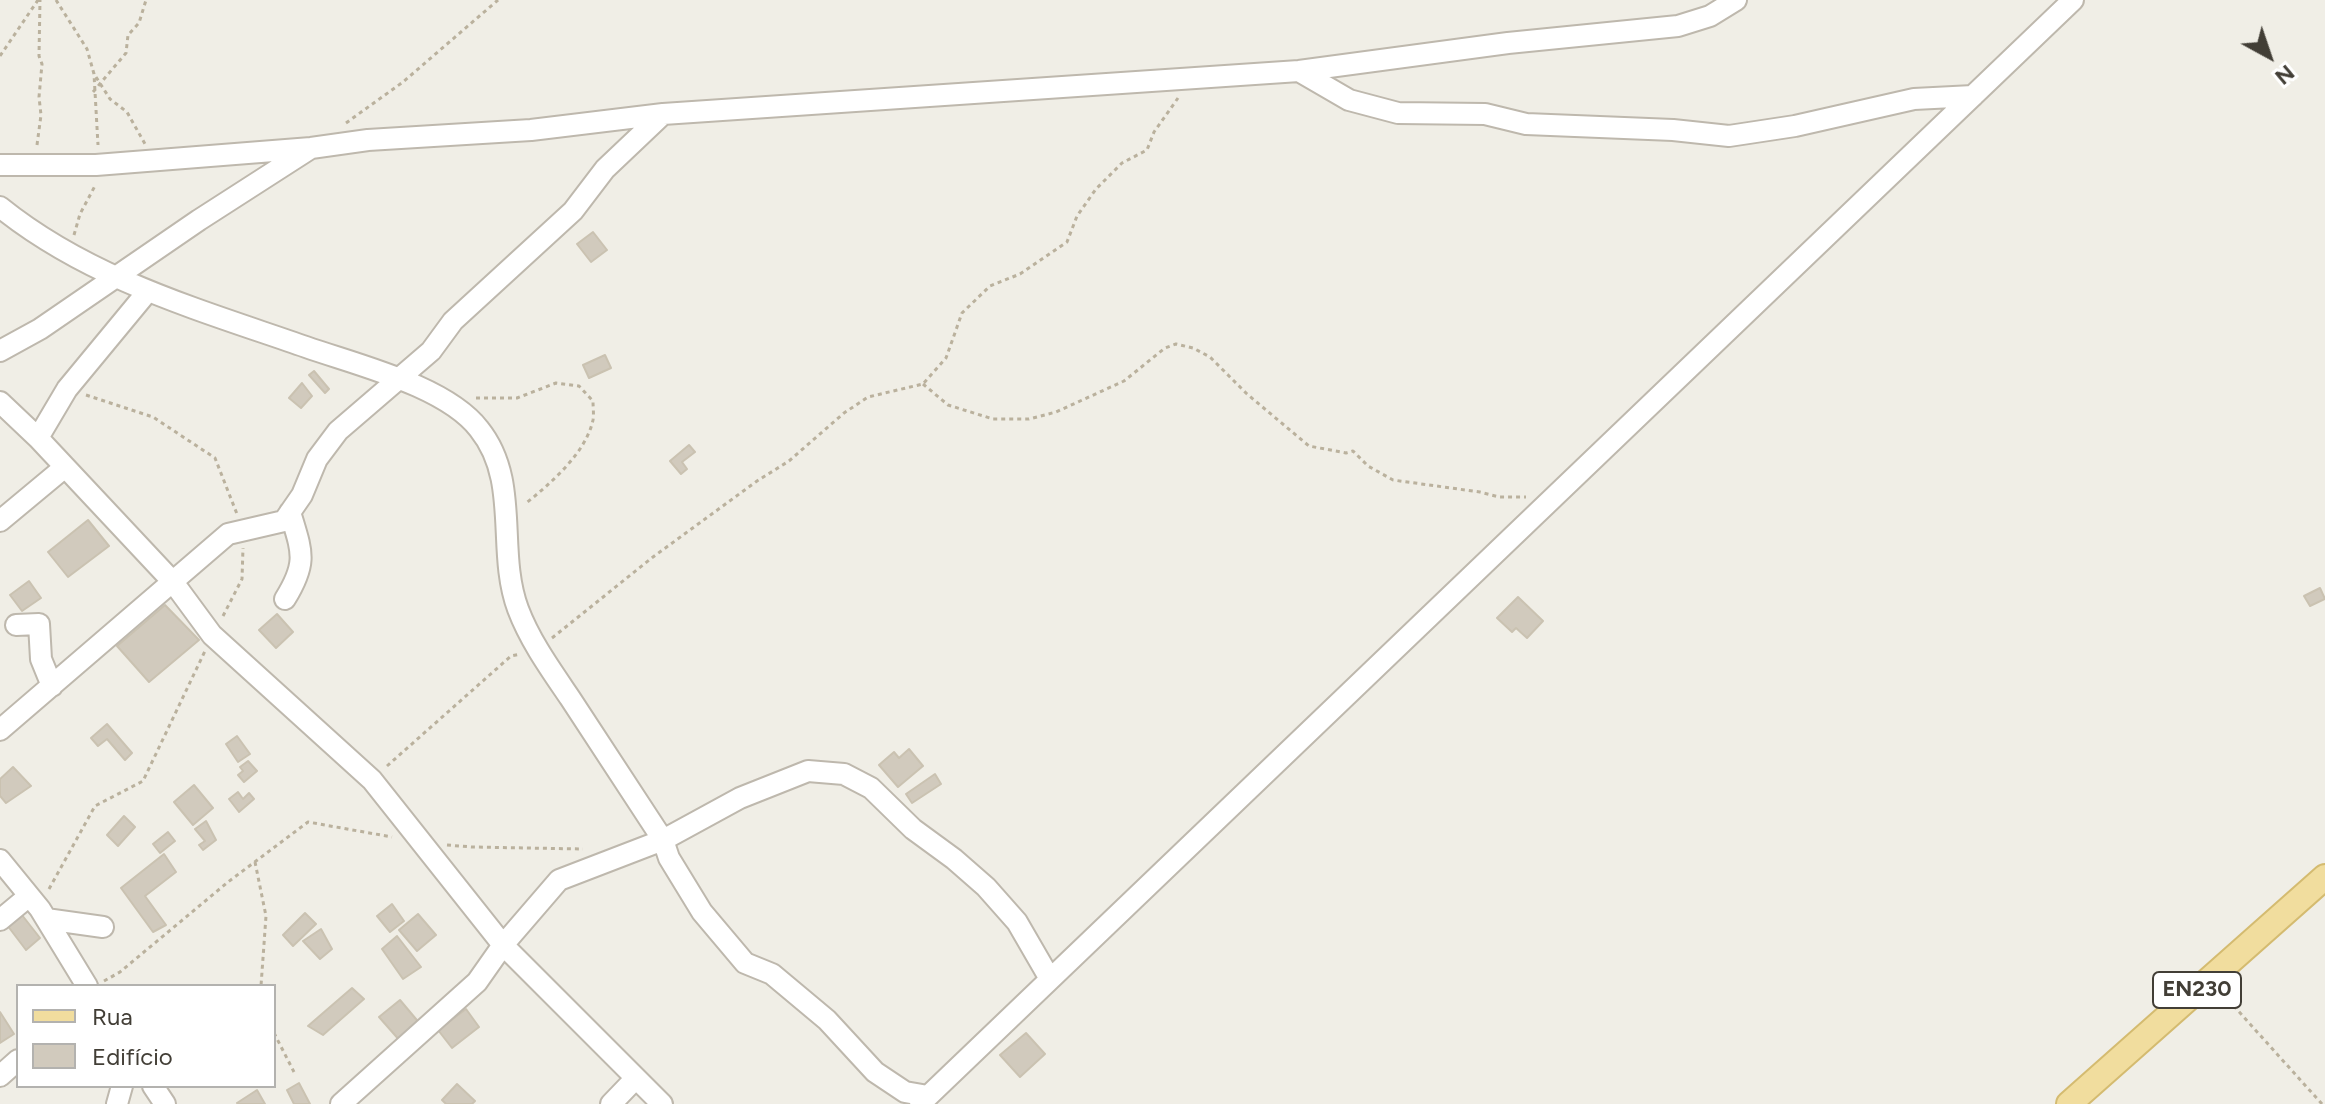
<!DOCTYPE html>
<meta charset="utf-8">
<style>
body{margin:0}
#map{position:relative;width:2325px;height:1104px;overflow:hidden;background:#f0eee6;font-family:Figtree,sans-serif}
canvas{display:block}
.legend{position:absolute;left:16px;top:984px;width:260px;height:104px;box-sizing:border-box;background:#fff;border:2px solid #b3b2af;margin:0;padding:10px 14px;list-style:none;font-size:24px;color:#423e36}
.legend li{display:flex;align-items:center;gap:16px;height:40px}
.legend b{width:40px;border:2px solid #b3b2af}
.north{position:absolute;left:2229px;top:16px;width:80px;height:80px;-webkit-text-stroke:6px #fff;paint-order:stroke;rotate:140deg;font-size:22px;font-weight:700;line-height:32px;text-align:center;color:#423e36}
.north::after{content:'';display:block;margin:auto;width:28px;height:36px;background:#423e36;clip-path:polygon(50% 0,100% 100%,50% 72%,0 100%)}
</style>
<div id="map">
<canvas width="2325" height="1104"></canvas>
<ul class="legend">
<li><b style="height:10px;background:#f1dd9e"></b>Rua</li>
<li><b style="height:22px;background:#d1cabd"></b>Edifício</li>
</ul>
<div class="north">N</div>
</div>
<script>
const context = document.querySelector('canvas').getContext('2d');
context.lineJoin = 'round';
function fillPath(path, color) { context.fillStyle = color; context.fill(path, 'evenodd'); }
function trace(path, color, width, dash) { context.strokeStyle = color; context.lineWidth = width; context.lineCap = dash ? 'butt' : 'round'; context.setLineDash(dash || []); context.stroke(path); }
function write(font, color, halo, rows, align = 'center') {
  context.font = font + ' Figtree,sans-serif'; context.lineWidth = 6; context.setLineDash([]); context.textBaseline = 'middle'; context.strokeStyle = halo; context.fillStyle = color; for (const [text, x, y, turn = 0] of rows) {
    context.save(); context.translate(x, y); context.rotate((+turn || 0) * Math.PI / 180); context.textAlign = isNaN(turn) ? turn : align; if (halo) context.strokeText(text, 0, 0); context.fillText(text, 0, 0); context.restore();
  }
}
const building = new Path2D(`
 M593 232 607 250 591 262 577 244Z
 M605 355 611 368 589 378 583 365Z
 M314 371 329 389 325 393 309 375Z
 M302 383 312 396 301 408 289 398Z
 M689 445 695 452 682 462 687 469 681 474 670 461Z
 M88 520 109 546 68 577 48 552Z
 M29 581 41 598 22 611 10 595Z
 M2320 588 2325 599 2310 606 2304 596Z
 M1518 597 1543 621 1527 638 1516 628 1512 632 1497 618Z
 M165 605 199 640 149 682 117 646Z
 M277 614 293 632 276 648 259 630Z
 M107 724 132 753 125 760 107 739 98 746 91 738Z
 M237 736 250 754 238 762 226 744Z
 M909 749 923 766 898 787 879 765 894 752 899 758Z
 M248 761 257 771 244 782 238 775 243 771 240 767Z
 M13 767 31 786 6 803 0 796V779Z
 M935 774 941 784 912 803 906 794Z
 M194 785 213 808 193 825 174 802Z
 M238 792 243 799 249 793 254 799 239 812 229 799Z
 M124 816 135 827 118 846 107 835Z
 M206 821 216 840 203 850 199 845 205 841 195 829Z
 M168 832 175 841 160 853 153 844Z
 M164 854 176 872 145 896 166 925 153 932 121 888Z
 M392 904 404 921 390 932 377 916Z
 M18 910 40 938 26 950 4 921Z
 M305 913 316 924 293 946 283 935Z
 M418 914 436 935 417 951 399 930Z
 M321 929 332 949 320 959 303 941Z
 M397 936 421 967 403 979 382 949Z
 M352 988 364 999 323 1035 308 1026Z
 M400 1000 421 1025 401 1042 379 1017Z
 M466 1009 479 1027 452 1048 438 1030Z
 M0 1012 14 1034 0 1043Z
 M1026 1033 1045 1054 1020 1077 1000 1055Z
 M299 1083 310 1104H294L287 1090Z
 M457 1084 475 1101 472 1104H446L442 1100Z
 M257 1090 265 1104H238L237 1103Z`);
fillPath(building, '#d1cabd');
trace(building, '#cac2b1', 2);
const minor = new Path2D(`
 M1299 71 1349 100 1398 113 1485 114 1526 124 1673 130 1729 136 1795 126 1914 99 1973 96
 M0 165H96L311 148 368 140 531 130 663 114 1299 71 1508 43 1678 26 1710 16 1736 0
 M0 207C89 279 200 310 306 347 357 365 446 386 479 429 521 481 496 550 518 609 530 641 551 670 570 698 601 745 632 792 663 840L669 858 702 912 745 963 772 974 827 1020 875 1072 905 1092 928 1096
 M0 351 40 329 199 220 311 148
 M0 402 38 438 173 582 212 635 372 780 503 945 662 1104
 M38 438 67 389 148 291
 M0 521 65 467
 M285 599C308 562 302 552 290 512
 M16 625 39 624 41 659 52 686
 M0 730 228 534 284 521 302 495 317 459 338 431 431 351 453 321 573 211 605 169 663 114
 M0 860 40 909 87 986
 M46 919 103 927
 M0 920 29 896
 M0 1076 18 1060
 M153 1086 165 1104
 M117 1104 122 1086
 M341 1104 477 982 503 945 559 880 663 840 740 798 808 771 844 774 871 788 913 829 954 859 986 887 1017 922 1050 979
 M611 1104 636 1078
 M920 1104 2073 0`);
const major = new Path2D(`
 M2069 1104 2325 877`);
trace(minor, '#beb8ad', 24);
trace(major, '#d4bb70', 28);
trace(new Path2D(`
 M56 0 87 49 94 74 98 145
 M0 56 38 0
 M96 77 110 99 127 112 145 144
 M93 92 126 53 128 35 139 23 146 0
 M346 123 403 82 498 0
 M37 145 41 115 39 97 42 64 39 56 40 0
 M74 235 80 214 96 184
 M923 384 948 405 993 419H1029L1056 412 1124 381 1165 348 1176 344 1193 348 1210 357 1247 394 1309 446 1346 453 1353 451 1368 466 1393 480 1480 492 1499 497H1526
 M86 395 153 417 215 458 237 514
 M476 398H517L556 383 579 386 593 401C593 407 594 414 593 420 586 453 550 484 525 504
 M223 616 242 579 243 548
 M552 638 653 557 757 481 789 461 844 413 868 397 923 384 946 358 962 313 990 286 1020 274 1067 242 1077 216 1096 189 1122 163 1147 150 1154 132 1178 98
 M387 766 511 656 521 654
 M447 845 472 847 583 849
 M255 862 266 916 261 986
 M49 889 95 806 143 781 205 651
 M104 981 120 972 228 882 308 822 392 837
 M2223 994 2322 1104
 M274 1033 294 1072`), '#bab19d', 3, [4, 4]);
trace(minor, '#fff', 20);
trace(major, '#f1dd9e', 24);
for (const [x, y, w] of [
 [2197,990,88]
]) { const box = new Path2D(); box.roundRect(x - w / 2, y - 18, w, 36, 6); context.fillStyle = '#fff'; context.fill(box); trace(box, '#423e36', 2); }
write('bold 22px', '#423e36', null, [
 ["EN230",2197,990]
]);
</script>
